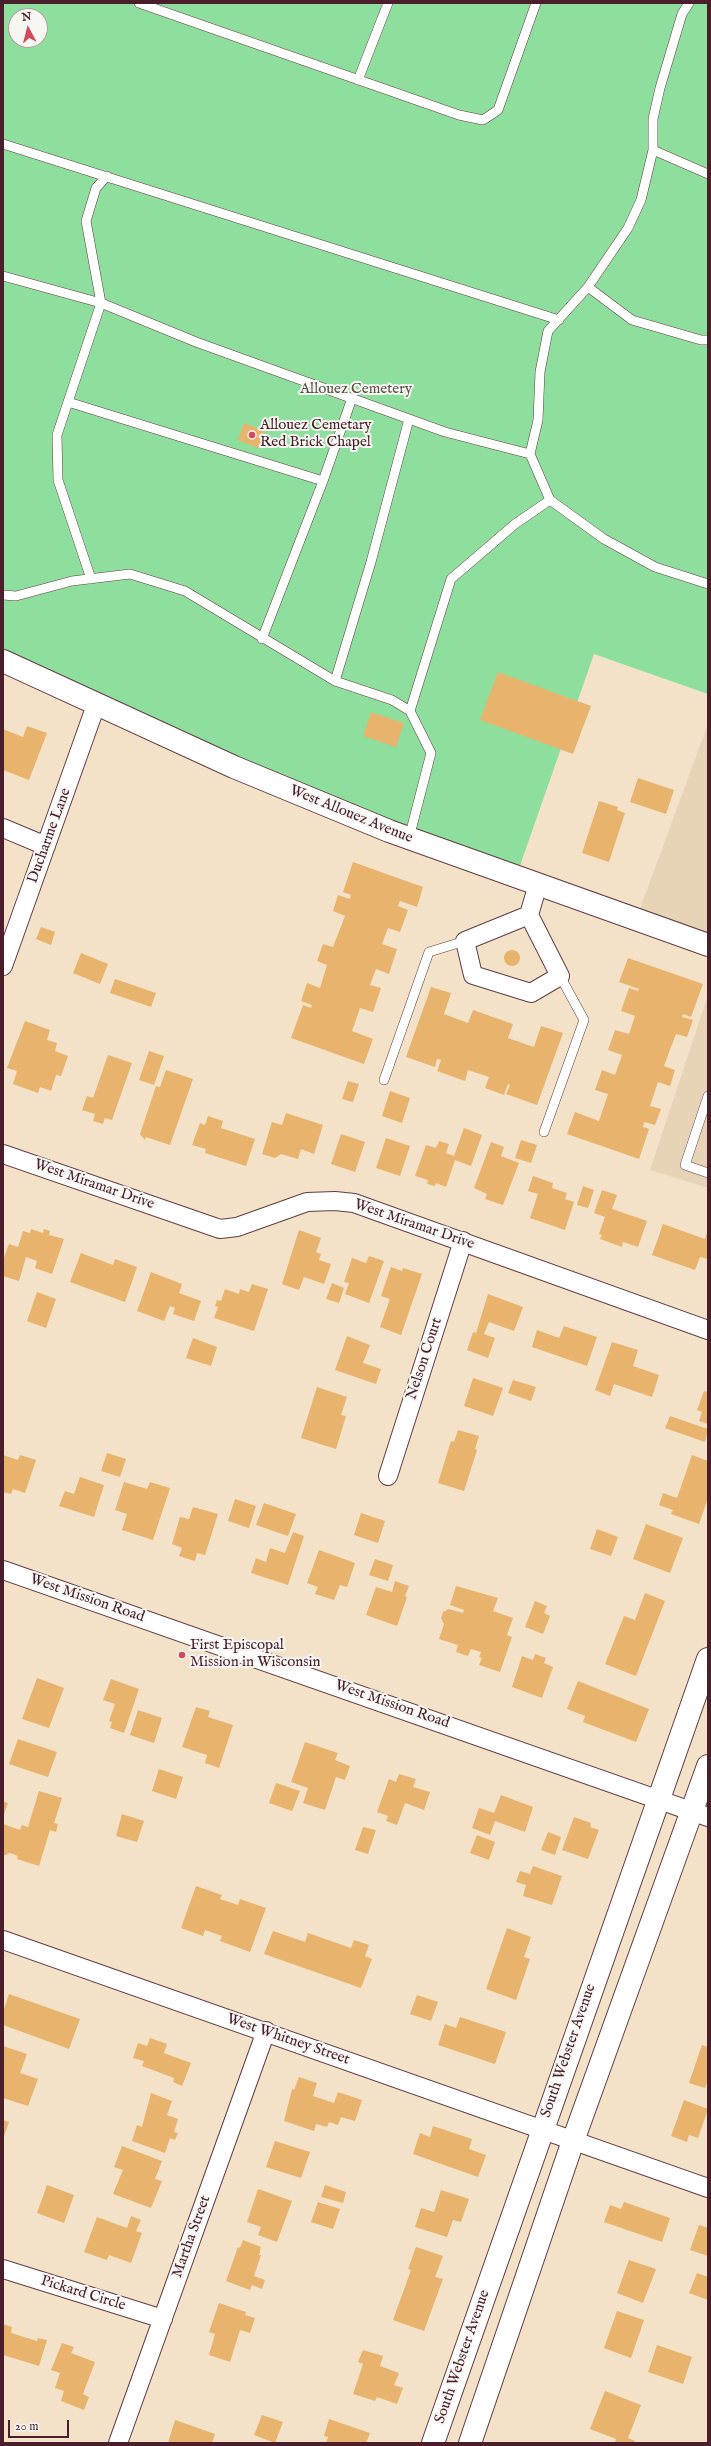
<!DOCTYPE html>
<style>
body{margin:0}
#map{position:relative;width:711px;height:2446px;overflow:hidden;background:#f3e1c8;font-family:"IM FELL English",serif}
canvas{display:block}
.frame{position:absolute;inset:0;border:4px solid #4a1f2b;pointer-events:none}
.north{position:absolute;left:8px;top:8px;width:40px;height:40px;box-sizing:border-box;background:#f6f6f2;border:1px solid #b1a0a2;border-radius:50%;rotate:353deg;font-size:11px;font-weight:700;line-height:16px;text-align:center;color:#4a1f2b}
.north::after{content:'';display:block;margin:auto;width:14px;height:18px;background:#d1495b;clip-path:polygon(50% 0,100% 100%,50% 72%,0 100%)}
.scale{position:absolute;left:8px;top:2420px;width:61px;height:18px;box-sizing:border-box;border:2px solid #4a1f2b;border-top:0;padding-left:5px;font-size:12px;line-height:14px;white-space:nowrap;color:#4a1f2b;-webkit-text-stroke:3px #f6f6f2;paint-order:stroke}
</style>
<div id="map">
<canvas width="711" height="2446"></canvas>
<div class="frame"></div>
<div class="north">N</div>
<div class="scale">20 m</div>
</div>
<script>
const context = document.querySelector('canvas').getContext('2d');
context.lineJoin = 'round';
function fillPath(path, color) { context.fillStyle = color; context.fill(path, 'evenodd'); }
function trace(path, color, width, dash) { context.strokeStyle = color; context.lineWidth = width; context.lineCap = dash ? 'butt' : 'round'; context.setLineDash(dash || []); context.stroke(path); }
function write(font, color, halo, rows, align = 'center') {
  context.font = font + ' "IM FELL English",serif'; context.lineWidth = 4; context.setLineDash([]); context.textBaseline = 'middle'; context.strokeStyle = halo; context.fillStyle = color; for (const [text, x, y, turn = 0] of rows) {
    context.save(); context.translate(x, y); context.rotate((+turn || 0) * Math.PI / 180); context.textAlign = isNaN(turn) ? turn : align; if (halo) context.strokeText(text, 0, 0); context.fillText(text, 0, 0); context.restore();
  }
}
fillPath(new Path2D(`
 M708 724V945L638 914Z
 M708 995V1188L650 1170Z`), '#e7d4b7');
fillPath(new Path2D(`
 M3 3H708V694L594 654 516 877 3 661ZM16 16H40V40H16Z`), '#8edf9e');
fillPath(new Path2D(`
 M244 423 265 431 263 435 267 436 268 443 260 444 258 448 238 440Z
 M498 672 591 706 573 754 480 720Z
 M371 712 404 723 396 747 363 736Z
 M27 726 47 733 29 780 3 770V729L23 737Z
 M638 778 674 790 666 814 630 802Z
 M599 801 618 807 617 810 625 813 609 862 582 853Z
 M353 862 423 887 417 907 400 901 398 906 408 910 400 932 388 928 382 944 397 949 389 974 376 969 370 985 381 988 373 1012 360 1008 352 1031 373 1039 364 1064 291 1038 303 1005 311 1008 312 1005 301 1001 307 983 320 988 327 965 317 961 323 944 333 947 345 916 333 911 338 895 350 899 351 895 343 892Z
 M41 927 55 932 51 945 36 939Z
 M504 958a8 8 0 1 1 16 0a8 8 0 1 1-16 0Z
 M81 953 108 964 100 984 73 973Z
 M628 958 703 984 691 1017 683 1014 682 1017 693 1020 687 1037 676 1034 664 1066 675 1070 670 1086 658 1082 650 1106 661 1109 655 1125 644 1122 643 1127 649 1129 639 1159 567 1134 575 1112 599 1121 608 1094 595 1090 602 1070 615 1075 622 1055 608 1050 615 1030 629 1034 635 1016 621 1011 629 988 638 991 639 989 619 982Z
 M115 979 156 993 151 1007 110 993Z
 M431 987 451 993 444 1014 468 1023 473 1010 513 1024 508 1038 534 1047 541 1026 563 1033 537 1105 506 1094 510 1085 508 1084 504 1095 485 1088 489 1077 468 1070 465 1081 437 1071 441 1060 437 1059 435 1067 406 1057Z
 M25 1021 50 1030 47 1040 57 1043 55 1051 68 1056 61 1076 56 1075 51 1091 40 1087 38 1093 13 1084 17 1071 7 1068Z
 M149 1051 164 1056 154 1085 139 1080Z
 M108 1055 132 1063 112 1120 105 1118 103 1124 93 1121 95 1114 82 1110 87 1096 93 1098Z
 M166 1070 193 1079 170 1145 146 1137 145 1140 140 1134 156 1086 160 1087Z
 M348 1081 359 1084 353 1102 342 1099Z
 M390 1091 410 1098 402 1123 382 1116Z
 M286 1113 323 1125 314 1154 301 1149 298 1159 281 1154 275 1158 262 1154 272 1122 282 1125Z
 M208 1116 223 1121 221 1128 255 1139 246 1166 205 1153 206 1149 192 1145 200 1123 205 1125Z
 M464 1128 482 1135 471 1166 455 1160 446 1187 436 1183 435 1186 427 1184 428 1180 415 1176 426 1145 436 1148 439 1141 449 1144 446 1153 454 1156Z
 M341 1134 365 1142 355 1172 331 1164Z
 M386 1138 410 1146 400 1176 376 1168Z
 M521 1140 537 1145 531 1163 515 1158Z
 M491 1142 504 1147 501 1156 519 1163 503 1205 485 1199 487 1194 474 1188Z
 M533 1176 553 1183 552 1188 567 1193 565 1199 574 1202 565 1230 530 1218 538 1194 528 1191Z
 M583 1186 594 1190 588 1208 577 1205Z
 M602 1190 617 1195 612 1209 647 1221 638 1247 623 1242 622 1247 600 1239 602 1235 599 1234 605 1217 594 1213Z
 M663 1224 705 1239 708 1230V1259L700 1257 695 1270 652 1255Z
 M31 1229 43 1233 44 1229 50 1231 49 1235 64 1239 52 1274 35 1268 37 1261 26 1257 19 1281 3 1276V1260L9 1244 18 1247 23 1231 30 1233Z
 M299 1230 321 1238 316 1252 321 1254 319 1260 331 1264 324 1284 304 1277 299 1290 282 1284Z
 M81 1253 113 1265 115 1259 137 1267 125 1302 70 1282Z
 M369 1256 384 1261 369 1303 345 1294 349 1283 344 1282 352 1258 366 1263Z
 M391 1267 402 1271 403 1268 422 1274 401 1335 380 1327 390 1299 381 1296Z
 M151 1272 182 1284 179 1293 201 1301 194 1321 173 1314 175 1308 170 1306 164 1321 137 1311Z
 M332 1283 344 1288 339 1303 326 1299Z
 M252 1284 268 1289 254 1331 214 1318 218 1307 215 1306 217 1300 221 1301 225 1289 239 1294 240 1289 249 1292Z
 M37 1292 56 1299 46 1328 27 1321Z
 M488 1294 523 1307 514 1331 489 1322 484 1334 495 1338 488 1358 467 1350 473 1332 476 1333Z
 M564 1326 597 1337 587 1366 532 1347 537 1330 559 1338Z
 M347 1336 370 1345 363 1363 381 1369 376 1384 335 1370Z
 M193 1338 217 1347 211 1366 186 1358Z
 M612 1342 638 1350 633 1366 659 1375 652 1397 614 1384 610 1396 595 1390Z
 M473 1378 503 1388 493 1416 464 1406Z
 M513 1380 536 1387 531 1401 508 1393Z
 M317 1387 347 1397 341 1415 346 1416 336 1449 301 1438Z
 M704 1391 708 1392V1424L699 1421 702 1412 697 1410Z
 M670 1416 708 1429 705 1442 665 1428Z
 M458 1430 479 1436 475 1449 477 1450 464 1491 438 1483 451 1441 454 1442Z
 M107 1453 126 1459 120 1477 101 1471Z
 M3 1455 18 1460 20 1455 36 1460 25 1493 13 1489 11 1494 3 1492Z
 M692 1455 708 1461V1498L699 1524 671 1514 673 1510 659 1505 663 1493 677 1498Z
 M80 1477 104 1485 94 1517 59 1506 65 1491 74 1494Z
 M124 1482 147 1489 150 1482 170 1488 153 1540 122 1530 127 1514 115 1510Z
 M235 1499 256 1506 249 1528 228 1521Z
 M264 1503 296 1514 288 1536 256 1525Z
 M193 1507 218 1514 205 1555 197 1553 195 1561 179 1556 182 1548 172 1544 180 1517 189 1519Z
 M361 1513 385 1521 378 1543 354 1535Z
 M646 1524 683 1538 670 1573 633 1559Z
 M597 1529 618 1537 611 1556 590 1549Z
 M293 1532 304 1536 288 1585 251 1573 256 1558 266 1562 270 1548 285 1553Z
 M319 1550 355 1563 347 1587 340 1585 334 1600 315 1594 318 1587 307 1583Z
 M375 1559 393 1565 388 1581 369 1575Z
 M395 1581 409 1586 405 1596 407 1597 397 1626 366 1615 376 1587 392 1592Z
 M456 1586 498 1598 493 1611 513 1618 507 1635 512 1637 500 1672 479 1665 482 1658 479 1657 481 1652 471 1649 468 1656 456 1652 458 1645 439 1639 444 1624 441 1618 443 1612 449 1609 463 1613 464 1610 450 1605Z
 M645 1593 665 1601 636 1676 605 1664 624 1616 635 1620Z
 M535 1601 547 1606 544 1613 550 1616 543 1634 525 1627Z
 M535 1654 546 1658 544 1663 553 1667 542 1698 512 1687 522 1656 533 1660Z
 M37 1678 64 1688 49 1728 22 1719Z
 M111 1679 139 1689 124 1733 110 1728 112 1722 109 1721 115 1704 103 1700Z
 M578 1681 649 1709 636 1742 583 1722 585 1716 567 1709Z
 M196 1707 210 1711 208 1717 233 1725 219 1768 205 1763 207 1755 182 1747Z
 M138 1710 162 1718 154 1743 130 1735Z
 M18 1739 57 1752 48 1777 9 1764Z
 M305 1742 338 1753 335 1760 350 1766 345 1780 336 1777 325 1810 303 1803 308 1788 291 1782Z
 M159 1769 183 1777 176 1799 152 1791Z
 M399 1774 416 1779 413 1787 430 1792 424 1810 405 1803 397 1825 386 1821 388 1816 377 1812 389 1779 396 1782Z
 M276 1783 300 1791 292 1811 269 1803Z
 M39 1791 62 1798 54 1823 58 1824 56 1832 50 1830 39 1866 17 1859 18 1856 10 1853 3 1856V1824L20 1830 22 1825 28 1827Z
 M501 1795 533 1807 525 1832 495 1821 490 1835 472 1828 479 1808 494 1813Z
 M3 1801 8 1803 3 1817Z
 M122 1814 144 1821 137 1842 116 1836Z
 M574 1817 591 1823 590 1827 599 1830 588 1859 562 1850Z
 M363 1827 376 1830 368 1854 355 1850Z
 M548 1832 561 1837 555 1855 541 1850Z
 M477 1835 495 1842 489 1860 470 1853Z
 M533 1866 562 1876 552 1905 523 1896 526 1885 516 1882 520 1871 530 1874Z
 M196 1886 222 1895 220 1899 238 1905 240 1899 266 1908 250 1952 220 1941 222 1936 205 1930 203 1936 181 1928Z
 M507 1928 531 1937 524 1957 530 1959 516 2000 486 1989Z
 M273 1931 305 1942 308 1933 351 1948 354 1940 369 1945 365 1956 372 1959 361 1988 264 1954Z
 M9 1994 80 2019 69 2049 3 2025V2012Z
 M417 1995 438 2002 431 2021 410 2014Z
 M460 2017 506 2032 495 2064 438 2045 445 2024 456 2028Z
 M150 2038 167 2044 164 2053 191 2063 182 2086 173 2082 174 2078 142 2066 144 2061 133 2058 138 2043 147 2046Z
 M702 2045 708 2047V2080L705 2088 689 2083Z
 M3 2046 27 2054 20 2073 38 2079 28 2106 3 2098Z
 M299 2077 317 2083 313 2096 334 2103 338 2092 362 2100 355 2121 341 2117 338 2125 329 2122 327 2127 316 2124 314 2131 284 2121 292 2089 294 2090Z
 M151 2093 172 2101 167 2115 178 2119 174 2132 178 2133 175 2140 170 2138 165 2153 132 2141 137 2125 142 2127Z
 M684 2100 708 2109 698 2138 689 2135 687 2142 671 2136Z
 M3 2120 9 2122 3 2139Z
 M433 2126 472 2139 469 2149 486 2155 478 2177 413 2154 420 2133 430 2137Z
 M275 2141 310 2152 301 2178 266 2167Z
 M122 2146 162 2161 155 2179 162 2181 151 2208 113 2194 123 2170 114 2167Z
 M47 2185 74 2195 64 2223 37 2213Z
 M325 2185 346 2192 343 2203 321 2197Z
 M258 2189 292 2201 277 2242 258 2235 261 2227 247 2222Z
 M441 2190 469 2199 461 2222 453 2220 447 2237 415 2227 421 2208 434 2212Z
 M318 2202 340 2209 333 2229 311 2222Z
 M624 2202 670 2218 662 2242 604 2222 610 2205 621 2209Z
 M131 2216 141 2220 136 2231 142 2233 131 2263 109 2255 107 2260 84 2252 97 2217 127 2228Z
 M699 2225 708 2228V2256L690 2250Z
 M243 2240 261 2247 259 2255H261L254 2276 265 2280 262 2289 252 2285 250 2290 226 2281 238 2247 240 2248Z
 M416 2247 443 2256 435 2277 443 2279 424 2331 393 2320 411 2270 408 2269Z
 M629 2260 656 2269 643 2303 617 2293Z
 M697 2273 708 2277V2300L689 2293Z
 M219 2303 246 2312 245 2315 255 2318 250 2333 240 2330 230 2362 209 2355 215 2334 209 2332Z
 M617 2311 644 2320 631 2358 604 2348Z
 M3 2324 12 2327 11 2333 37 2341 38 2338 47 2340 39 2366 3 2355Z
 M62 2343 74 2347 71 2353 95 2362 83 2394 89 2397 84 2410 61 2401 64 2391 55 2388 60 2373 51 2370Z
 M657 2345 692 2357 683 2384 648 2372Z
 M363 2350 383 2356 380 2366 399 2373 394 2385 403 2388 397 2404 377 2397 375 2401 353 2394 363 2364 358 2362Z
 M605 2391 641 2405 628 2438 635 2441 634 2443H615L616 2439 590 2429Z
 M262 2415 283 2422 275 2443 254 2435Z
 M329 2419 370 2433 366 2443H326L328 2437 324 2436Z
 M175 2420 215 2434 212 2443H168Z`), '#e8b46d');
const lane = new Path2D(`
 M139 3 459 115 483 120 498 110 536 3
 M689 3 682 14 660 88 653 119V150L641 200 628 228 588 287 548 331 540 372 538 420 530 454 550 500 604 539 655 567 708 584
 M358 80 388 3
 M3 144 559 320
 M653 150 708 174
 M3 276 101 303 196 342 445 432 530 454
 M588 287 632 320 701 340H708
 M68 402 323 481
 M91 579 58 480 57 435 101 303 86 221 96 188 107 176
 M3 595 16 596 72 581 130 574 185 591 335 681 371 562 409 419
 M262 639 323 481 352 398
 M335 681 392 700 410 711 451 579 515 524 550 500
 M409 838 431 753 410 711
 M384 1080 429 952 465 941
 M708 1096 685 1165 708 1173
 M544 1132 584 1020 560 976`);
const street = new Path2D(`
 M3 828 46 846
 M529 915 465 941 473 975 531 993 560 976 529 915 538 884
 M3 966 96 705
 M3 1154 220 1229 237 1227 307 1202 335 1201 354 1203 708 1330
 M388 1476 463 1241
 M3 1570 708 1817
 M3 1940 708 2188
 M3 2269 163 2319
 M118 2443 266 2031`);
const secondary = new Path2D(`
 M3 661 234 767 389 831 708 945
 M433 2443 708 1659
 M470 2443 573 2141 708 1766`);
trace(lane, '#633c43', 10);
trace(street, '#633c43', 20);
trace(secondary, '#633c43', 24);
trace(lane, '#fff', 9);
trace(street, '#fff', 18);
trace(secondary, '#fff', 22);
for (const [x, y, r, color] of [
 [252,435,4,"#d1495b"],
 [182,1655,4,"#d1495b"]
]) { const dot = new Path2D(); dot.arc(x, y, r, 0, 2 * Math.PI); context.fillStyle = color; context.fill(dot); trace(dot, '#f6f6f2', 1.5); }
write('15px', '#5b4f48', '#f6f6f2', [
 ["Allouez Cemetery",356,390]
]);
write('15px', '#4a1f2b', '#f6f6f2', [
 ["Allouez Cemetary",260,426],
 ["Red Brick Chapel",260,443],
 ["First Episcopal",190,1646],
 ["Mission in Wisconsin",190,1663]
], 'left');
write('15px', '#4a1f2b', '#f6f6f2', [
 ["West Allouez Avenue",351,815,22],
 ["Ducharme Lane",50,836,-70],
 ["West Miramar Drive",94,1185,19],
 ["West Miramar Drive",414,1225,19],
 ["Nelson Court",425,1359,-72],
 ["West Mission Road",87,1599,19],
 ["West Mission Road",392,1705,19],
 ["West Whitney Street",288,2040,19],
 ["South Webster Avenue",569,2051,-71],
 ["Martha Street",192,2237,-70],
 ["Pickard Circle",83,2294,17],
 ["South Webster Avenue",463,2357,-71]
]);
</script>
